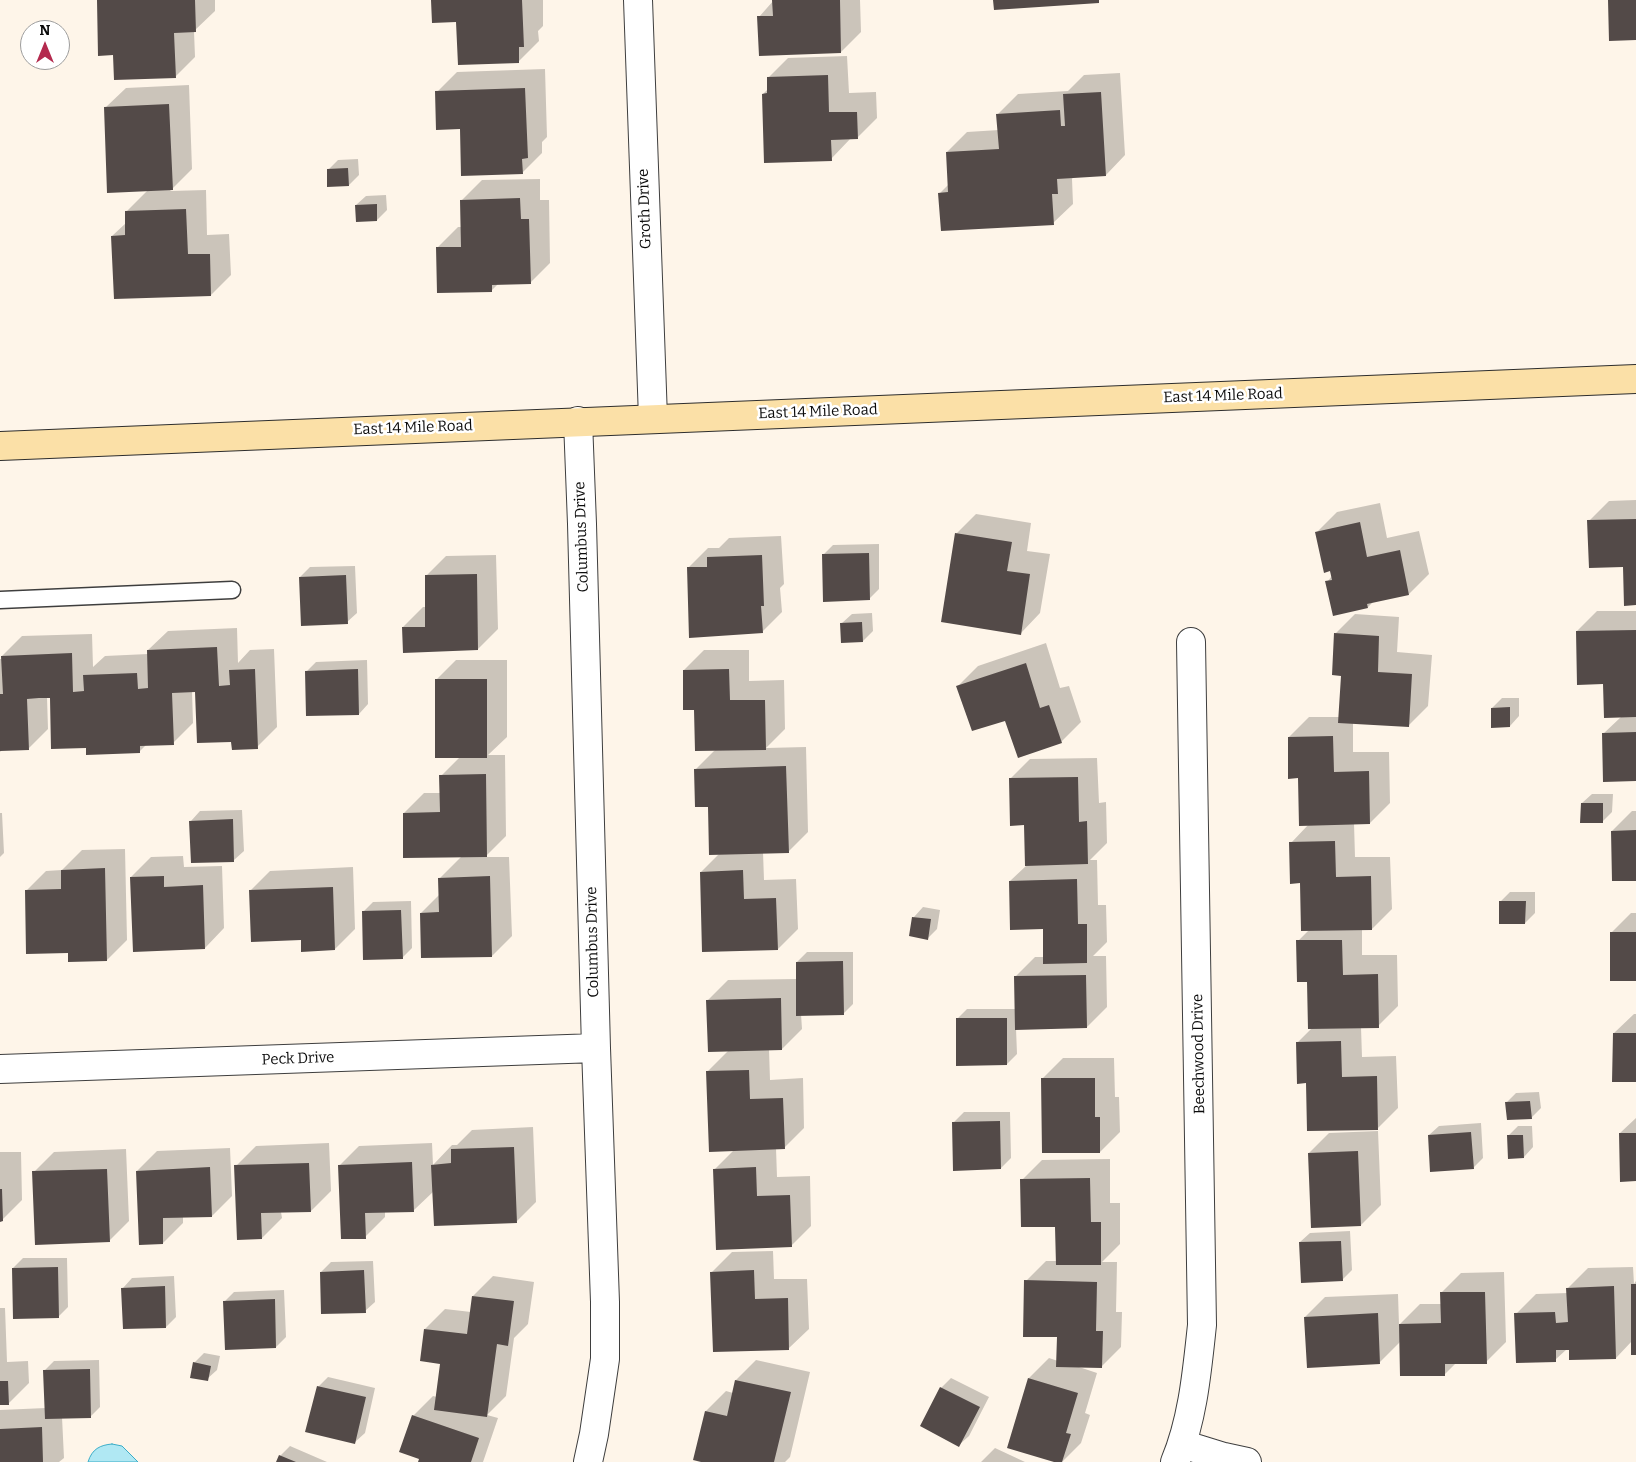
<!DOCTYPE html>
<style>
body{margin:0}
#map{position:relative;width:1636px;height:1462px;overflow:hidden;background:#fef5e9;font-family:Bitter,serif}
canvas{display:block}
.north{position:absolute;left:20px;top:20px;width:50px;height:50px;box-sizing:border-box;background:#fff;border:1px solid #9d9d9d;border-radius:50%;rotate:0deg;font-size:14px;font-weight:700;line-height:20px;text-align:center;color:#0b0b0b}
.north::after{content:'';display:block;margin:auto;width:18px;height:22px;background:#b42a4e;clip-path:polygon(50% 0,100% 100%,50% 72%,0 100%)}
</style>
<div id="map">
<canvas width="1636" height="1462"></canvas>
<div class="north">N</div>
</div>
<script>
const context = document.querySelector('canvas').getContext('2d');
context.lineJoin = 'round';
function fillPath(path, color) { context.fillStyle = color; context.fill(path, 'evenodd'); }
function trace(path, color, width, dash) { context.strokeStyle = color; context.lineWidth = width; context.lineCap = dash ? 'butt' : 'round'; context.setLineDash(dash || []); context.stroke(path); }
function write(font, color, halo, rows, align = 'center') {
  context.font = font + ' Bitter,serif'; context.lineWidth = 5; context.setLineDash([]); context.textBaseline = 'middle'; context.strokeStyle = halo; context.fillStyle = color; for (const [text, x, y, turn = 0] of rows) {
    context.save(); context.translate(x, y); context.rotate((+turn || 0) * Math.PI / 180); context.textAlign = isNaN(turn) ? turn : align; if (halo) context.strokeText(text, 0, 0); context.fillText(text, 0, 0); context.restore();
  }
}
const water = new Path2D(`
 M112 1444 122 1446 138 1462H88C92 1449 100 1445 112 1444Z`);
fillPath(water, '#b0e8f3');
trace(water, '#3badc7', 1);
fillPath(new Path2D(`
 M98 0H215V11L194 31 195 57 175 77 114 54Z
 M433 0H543V26L538 31 539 41 519 61 458 21Z
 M774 0H860L861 32 841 52 759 17Z
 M847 56 849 93 876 92 877 118 857 138H851L831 159 763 94 768 89V78L788 58Z
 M545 69 547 137 542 142V153L522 173 461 128 437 92 457 72Z
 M1120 73 1125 155 1106 175 1073 177 1072 179 1073 204 1053 223 940 193 949 184 947 152 967 132 999 130 998 114 1018 94 1068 91 1084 75Z
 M189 85 192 169 170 191 206 190 207 235 229 234 231 275 211 295 112 236 126 223V212L148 190 106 107 126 88Z
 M358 159 359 175 349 185 328 170 338 160Z
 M540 179V200H549L550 263 530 283 498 284 492 290 438 247 458 227H462V200L482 180Z
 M386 195 387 210 377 220 356 205 366 196Z
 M1636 500V604L1624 565 1589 521 1609 501Z
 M1380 503 1387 538 1419 531 1429 574 1409 594 1373 602 1368 607 1327 582 1332 576 1317 532 1337 512Z
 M976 514 1031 523 1027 551 1050 554 1040 613 1021 633 956 534Z
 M781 536 784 584 780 588 782 612 762 632 688 568 708 548H719L729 538Z
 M879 544V589L869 599 823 555 833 545Z
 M496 555 498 629 478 649 403 627 423 607H426V576L446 556Z
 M355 566 357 613 347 622 300 577 310 567Z
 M1597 611H1636V780L1603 734 1621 717 1577 631Z
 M872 613 873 631 863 641 842 623 852 614Z
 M1355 614 1399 617 1397 652 1432 655 1428 706 1408 726 1353 723V752H1389L1390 803 1370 823H1354L1355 857H1390L1392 909 1372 929H1362V955H1397L1398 1006 1378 1026 1361 1027 1362 1057 1396 1056 1398 1108 1378 1128 1307 1082 1297 1043 1312 1028 1308 981 1298 941 1309 930 1301 882 1291 843 1309 824 1289 737 1309 717H1340L1342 675 1335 634Z
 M237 628 238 663 250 650 274 649 277 727 257 747 233 741 196 691H192L193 723 173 743 147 744 139 752 87 747 51 697H47L48 729 28 749 2 750 0 752V659H2V656L22 636 92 634 93 667 105 656 148 654V650L168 631Z
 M1046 643 1060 688 1069 686 1081 722 1061 742 1006 719 958 686 978 666Z
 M704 650H749V681L784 680 785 729 766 748 806 747 808 832 788 852H763L764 880 796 879 798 929 778 949 701 872 719 854 709 805 695 770 715 750 695 709 684 670Z
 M367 660 368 704 359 714 306 672 316 662Z
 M456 660H507V737L488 755H505L506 836 485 857H509L512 936 492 956 421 913 440 894V878L462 856 404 813 424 793H441V776L460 757 436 680Z
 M1502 698H1519V716L1510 726 1492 708Z
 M1097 758 1099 803 1106 802 1107 843 1090 860H1097L1098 905H1106L1107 942 1093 956H1106L1107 1007 1087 1027 1016 1028 1017 1054 1007 1064 957 1019 967 1009H1016L1015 977 1035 957H1045L1044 928 1010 881 1026 866 1025 824 1010 779 1030 759Z
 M1592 794H1613L1612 812 1602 822 1582 803Z
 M242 810 244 851 234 860 191 821 200 811Z
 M1632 811H1636V879L1612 831Z
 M0 813H2L4 853 0 857Z
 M125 849 127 940 107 960 69 952 26 891 46 871 62 870 82 850Z
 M183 856 184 867 222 866 224 928 205 948 131 877 151 857Z
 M353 867 355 929 335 949 302 939 250 891 270 871Z
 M1510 892H1535V913L1525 923 1500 902Z
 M411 901 412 948 402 958 363 912 373 902Z
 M923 907 940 910 937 929 928 938 910 935 914 917Z
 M1631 913H1636V980L1611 933Z
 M807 952H853V1004L843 1014H801L802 1029 782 1049H769L770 1080 803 1078 804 1128 784 1148H776L777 1177 810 1176 811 1226 791 1246 714 1170 734 1150 707 1072 729 1050 708 1000 728 980 797 979V962Z
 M1634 1014H1636V1081L1614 1033Z
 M1063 1058H1114L1115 1097H1119L1120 1132 1100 1152 1043 1078Z
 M1539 1092 1541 1108 1531 1118 1506 1103 1516 1093Z
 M964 1112H1010L1011 1158 1001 1168 954 1122Z
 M1636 1118V1180L1620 1133Z
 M1481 1123 1483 1158 1473 1168 1429 1135 1439 1126Z
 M1518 1126H1532L1533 1147 1524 1157 1508 1136Z
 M533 1127 536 1202 516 1222 434 1191 414 1210 385 1211V1217L365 1237 339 1166 359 1146 432 1143 433 1165 452 1145H457L472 1130Z
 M1378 1131 1381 1205 1361 1225 1309 1153 1329 1133Z
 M329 1143 331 1191 311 1211 281 1212 282 1218 262 1238 236 1166 256 1146Z
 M230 1148 232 1196 212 1216H183V1223L163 1243 137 1171 157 1151Z
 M126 1149 129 1221 109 1241 34 1172 54 1152Z
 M0 1152H21L22 1200 2 1220H0Z
 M1110 1159V1203H1120V1244L1102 1262H1117L1116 1312H1122L1121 1347 1101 1367H1079L1097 1373 1085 1413 1090 1415 1081 1443 1062 1462H1059L1009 1447 1029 1378 1049 1358 1058 1361V1336L1026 1281 1046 1261H1057L1056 1226 1022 1180 1042 1160Z
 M1350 1231 1352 1270 1342 1280 1300 1242 1310 1233Z
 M773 1251 774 1279H807L809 1329 789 1348 712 1272 732 1252Z
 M23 1258H67L68 1307 58 1317 13 1268Z
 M373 1261 375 1302 365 1311 321 1272 331 1262Z
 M1633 1267 1634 1284 1636 1281V1354L1632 1341 1616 1358 1567 1349 1555 1360 1516 1314 1536 1294 1568 1293V1288L1588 1268Z
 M1504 1272 1506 1342 1486 1362 1456 1363 1445 1374 1400 1342 1380 1362 1305 1317 1325 1297 1398 1294 1399 1325 1420 1304H1441V1293L1461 1273Z
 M174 1276 176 1317 166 1327 123 1288 132 1278Z
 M493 1276 534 1282 528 1324 514 1338 506 1396 487 1415 498 1418 483 1462H420L413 1416 433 1396 437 1397 442 1363 425 1329 445 1309 471 1312 473 1296Z
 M284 1290 286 1337 276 1347 224 1302 234 1292Z
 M0 1308H5L7 1362 28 1361 29 1383 9 1403 0 1404Z
 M204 1353 220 1356 217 1370 207 1379 194 1363Z
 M99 1360 100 1407 90 1417H62L64 1458 59 1462H0V1410L46 1408 44 1371 54 1361Z
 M756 1360 810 1372 790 1457 785 1462H706L695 1459 706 1411 726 1391 733 1393 736 1380Z
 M328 1377 375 1388 365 1433 355 1442 318 1387Z
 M951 1378 989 1397 969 1436 959 1445 921 1426 941 1388Z
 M290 1446 327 1462H278L280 1456Z
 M995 1448 1025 1462H981Z`), '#0003');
fillPath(new Path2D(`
 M97 0H195L196 32 174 33 176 78 114 80 113 55 98 56Z
 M431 0H522L524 47H519V63L458 65 456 22 432 23Z
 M772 0H840L841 53 759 56 757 16H773Z
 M993 0H1099V3L994 10Z
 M1608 0H1636V40L1609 41Z
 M828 75 829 112H857L858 139 831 140 832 161 764 163 762 94 767 93V77Z
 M525 88 528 158 522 159 523 174 461 176 460 129 436 130 435 91Z
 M1101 92 1106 176 1057 179 1058 194H1052L1054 225 941 231 938 193 948 192 946 152 999 149 996 114 1060 110 1061 126H1065L1063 94Z
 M169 104 173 190 107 193 104 107Z
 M348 168 349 186 327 187V169Z
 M520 198 521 219H529L531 284 492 285V292L437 293 436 247H461L460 200Z
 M377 204V221L356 222 355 205Z
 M186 209 188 254H210L211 296 114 299 111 236 125 235V211Z
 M1636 519V605L1624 606 1623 567 1589 568 1587 520Z
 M1360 522 1367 557 1400 550 1409 595 1367 604 1368 608 1333 616 1325 581 1332 580 1330 571 1324 573 1315 532Z
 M955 533 1012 542 1007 571 1030 574 1021 635 941 622Z
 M869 553 870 600 823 602 822 554Z
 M762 555 764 606H761L763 633 689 638 687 567H707V557Z
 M477 574 478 650 403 653 402 627H425V575Z
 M346 575 348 624 301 626 299 577Z
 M862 622 863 642 841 643 840 623Z
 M1636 630V717L1604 718 1603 684 1577 685 1576 631Z
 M1334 633 1379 636 1378 672 1412 674 1409 727 1338 723 1341 676 1332 675Z
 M217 647 219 686 230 685 229 670 255 669 258 749 232 750 231 742 197 743 195 692 172 693 174 745 140 746V753L86 755V748L51 749 50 698H39L27 699 29 750 0 751V694H3L1 656 72 653 73 692 84 691 83 675 137 673 138 689 148 688 147 650Z
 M1026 663 1040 708 1049 705 1062 743 1018 758 1005 721 972 731 956 686Z
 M358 669 359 715 306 716 305 671Z
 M729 669 730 700H765L766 750 695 751 694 710H683V670Z
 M435 679H487V758H435Z
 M1510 707V727L1491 728V708Z
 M1636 732V781L1603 782 1602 733Z
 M1333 736 1334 772 1369 771 1370 824 1299 826 1298 778 1288 779V737Z
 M786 766 789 853 709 855 708 807H695L694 769Z
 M486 774 487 857 403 858V813L440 812 439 775Z
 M1078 777 1079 822 1087 821 1088 864 1025 866 1024 825 1010 826 1009 778Z
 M1581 803H1603V823H1580Z
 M233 819 234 862 191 863 189 821Z
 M1636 830V881H1612L1611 831Z
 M1335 841 1336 877 1371 876 1372 930 1301 931 1300 883 1290 884 1289 842Z
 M105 868 107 961 68 962V953L26 954 25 890 61 889V870Z
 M743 870 744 899 776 898 778 950 702 952 700 872Z
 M164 876V887L203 885 205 949 133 952 130 877Z
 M490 876 492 957 421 958 420 913 439 912 438 878Z
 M1077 879 1078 924H1087V963L1043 964V929L1010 930 1009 881Z
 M333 887 335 950 301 952V940L251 942 249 890Z
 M1499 901H1526L1525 924H1499Z
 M401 910 403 959 363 960 362 911Z
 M912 917 931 919 928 940 909 936Z
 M1610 932H1636V981H1610Z
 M1296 940H1342L1343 975 1378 974 1379 1028 1308 1029 1307 982H1297Z
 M843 961 844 1015 796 1016V962Z
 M1086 975 1087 1028 1015 1030 1014 976Z
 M781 998 782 1050 708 1052 706 1000Z
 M956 1018H1007V1065L956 1066Z
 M1613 1033H1636V1082H1612Z
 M1341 1041 1342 1077 1377 1076 1378 1130 1307 1131 1306 1083 1297 1084 1296 1042Z
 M749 1070 750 1099 783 1098 785 1149 709 1152 706 1071Z
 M1041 1078H1095V1117H1100V1153H1042Z
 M1530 1101 1532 1119 1507 1120 1505 1102Z
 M1000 1121 1001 1169 953 1171 952 1122Z
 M1471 1132 1474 1169 1430 1172 1428 1135Z
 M1619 1133H1636V1181L1620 1182Z
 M1507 1135H1523L1524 1158 1508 1159Z
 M514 1147 517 1223 434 1226 431 1165 451 1163V1149Z
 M1358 1151 1361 1226 1311 1228 1308 1153Z
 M412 1162 414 1212 365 1213 366 1239H341L338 1165Z
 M309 1163 311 1212 261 1213 262 1239 237 1240 234 1165Z
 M210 1167 212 1217 163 1218V1244L139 1245 136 1171Z
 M756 1167 757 1196 790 1195 792 1247 716 1250 713 1169Z
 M107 1169 110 1242 35 1245 32 1171Z
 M1090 1178 1091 1222H1101V1265H1056L1055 1227H1021L1020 1179Z
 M0 1189H2L3 1221 0 1222Z
 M1341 1241 1343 1281 1301 1283 1299 1242Z
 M58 1267 59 1318 13 1319 12 1268Z
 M364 1270 366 1313 321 1314 320 1272Z
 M754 1270 755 1299 788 1298 789 1350 713 1352 710 1272Z
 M1024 1280 1097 1282 1096 1331H1103L1102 1368 1056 1367 1057 1337H1023Z
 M1631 1284H1636V1355H1631Z
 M165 1286 166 1328 123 1329 121 1288Z
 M1614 1286 1616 1359 1569 1360V1350H1556V1362L1516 1363 1514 1313 1555 1312 1556 1323 1568 1322 1566 1288Z
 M1440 1292H1485L1487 1364H1445V1376H1400L1399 1324 1441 1323Z
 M472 1296 514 1301 508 1346 497 1344 487 1417 434 1410 440 1364 420 1361 424 1329 467 1334Z
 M275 1299 276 1348 225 1350 223 1301Z
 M1378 1313 1380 1364 1307 1368 1304 1317Z
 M193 1362 211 1366 208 1381 190 1378Z
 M90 1369 91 1418 45 1419 43 1370Z
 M1028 1378 1078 1393 1066 1433 1071 1434 1062 1462H1054L1007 1448Z
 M735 1380 791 1392 774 1462H701L693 1460 705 1411 727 1416Z
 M0 1381H8L9 1405H0Z
 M317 1386 366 1397 355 1444 305 1432Z
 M940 1387 980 1407 959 1447 920 1426Z
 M412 1415 479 1438 471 1462H418L419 1459 399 1452Z
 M42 1427 43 1462H0V1429Z
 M279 1455 296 1462H276Z`), '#534a48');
const lane = new Path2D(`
 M0 600 232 590`);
const street = new Path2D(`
 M638 0 653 418
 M578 421 582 524 596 1048 605 1302V1359L594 1434 588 1462
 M0 1069 596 1048
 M1182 1444 1224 1457 1247 1462
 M1175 1462C1193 1419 1197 1371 1202 1325L1191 642`);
const secondary = new Path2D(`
 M0 446 1636 379`);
trace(lane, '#3e3e3e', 19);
trace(street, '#3e3e3e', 30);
trace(secondary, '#2d2d2d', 30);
trace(lane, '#fff', 16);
trace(street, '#fff', 28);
trace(secondary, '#fbe0a7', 28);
write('15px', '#0b0b0b', '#fff', [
 ["Groth Drive",645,209,-92],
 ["East 14 Mile Road",1223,396,-2],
 ["East 14 Mile Road",818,412,-2],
 ["East 14 Mile Road",413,428,-2],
 ["Columbus Drive",582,537,-92],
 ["Columbus Drive",593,942,-91],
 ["Beechwood Drive",1199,1054,-91],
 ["Peck Drive",298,1059,-2]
]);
</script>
